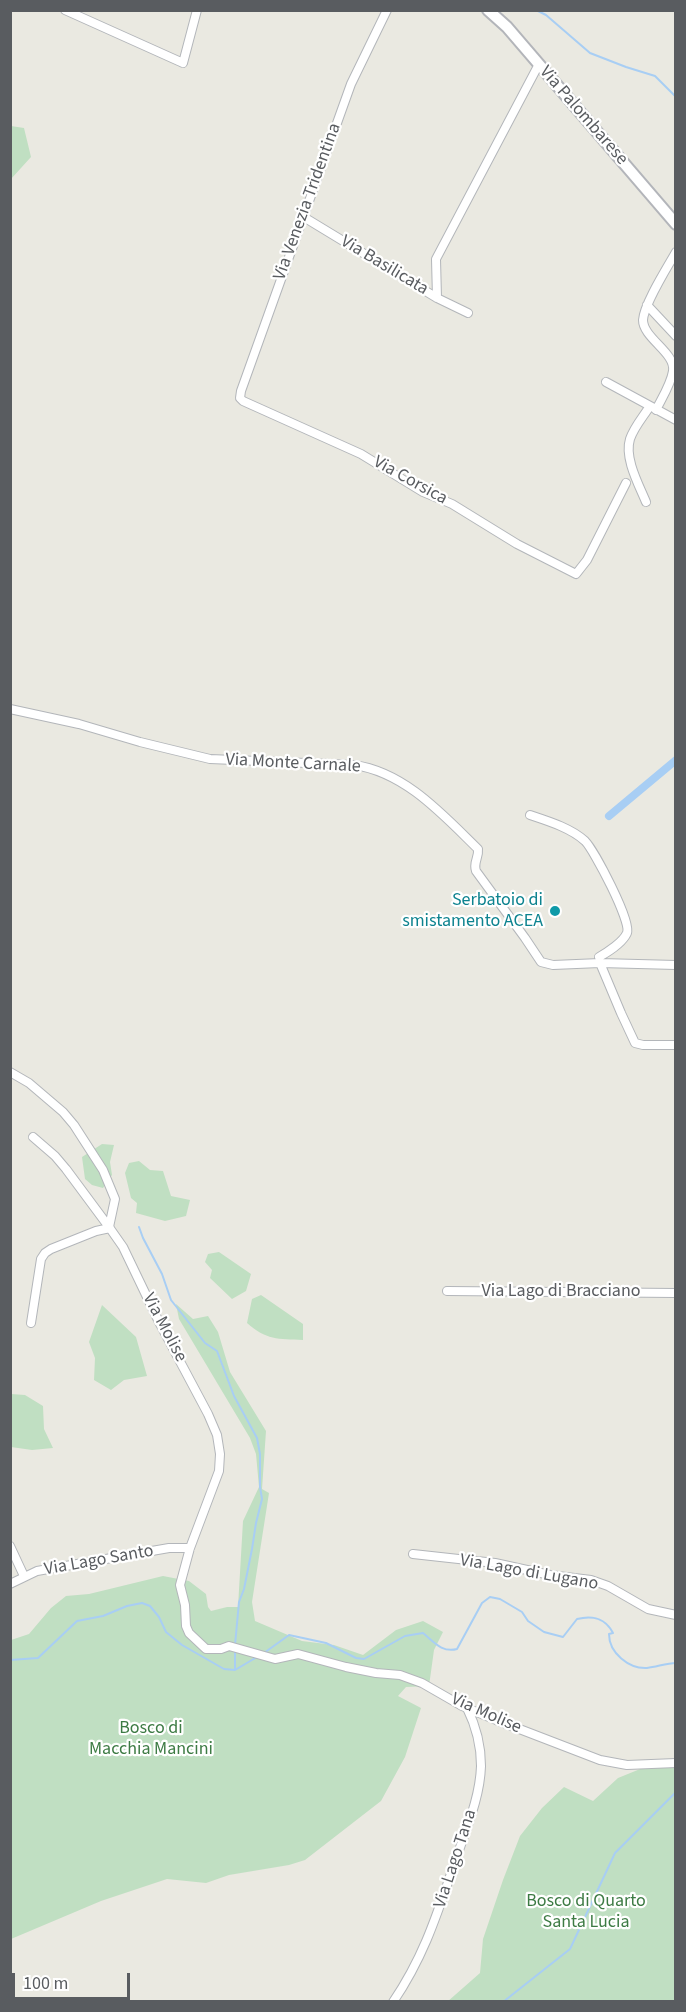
<!DOCTYPE html>
<style>
body{margin:0}
#map{position:relative;width:686px;height:2012px;overflow:hidden;background:#eae9e1;font-family:"Source Sans 3",sans-serif}
canvas{display:block}
.frame{position:absolute;inset:0;border:12px solid #595c60;pointer-events:none}
.scale{position:absolute;left:12px;top:1973px;width:118px;height:27px;box-sizing:border-box;border:3px solid #595c60;border-top:0;padding-left:8px;font-size:18px;line-height:21px;white-space:nowrap;color:#595c60;-webkit-text-stroke:4px #fff;paint-order:stroke}
</style>
<div id="map">
<canvas width="686" height="2012"></canvas>
<div class="frame"></div>
<div class="scale">100 m</div>
</div>
<script>
const context = document.querySelector('canvas').getContext('2d');
context.lineJoin = 'round';
function fillPath(path, color) { context.fillStyle = color; context.fill(path, 'evenodd'); }
function trace(path, color, width, dash) { context.strokeStyle = color; context.lineWidth = width; context.lineCap = dash ? 'butt' : 'round'; context.setLineDash(dash || []); context.stroke(path); }
function write(font, color, halo, rows, align = 'center') {
  context.font = font + ' "Source Sans 3",sans-serif'; context.lineWidth = 4.5; context.setLineDash([]); context.textBaseline = 'middle'; context.strokeStyle = halo; context.fillStyle = color; for (const [text, x, y, turn = 0] of rows) {
    context.save(); context.translate(x, y); context.rotate((+turn || 0) * Math.PI / 180); context.textAlign = isNaN(turn) ? turn : align; if (halo) context.strokeText(text, 0, 0); context.fillText(text, 0, 0); context.restore();
  }
}
fillPath(new Path2D(`
 M11 126 24 128 31 157 11 179Z
 M102 1144 114 1145 110 1162 112 1175 103 1188 92 1185 85 1179 82 1157Z
 M139 1161 150 1170 163 1171 171 1196 190 1200 186 1216 165 1221 136 1213 137 1203 131 1198 125 1173 129 1163Z
 M219 1252 251 1274 246 1291 232 1299 210 1278 212 1270 205 1262 208 1254Z
 M261 1295 303 1324V1340C278 1339 266 1340 247 1323L252 1299Z
 M176 1304 193 1319 208 1316 218 1332 230 1372 266 1431 262 1489 269 1493 252 1602 255 1621 302 1641 334 1645 363 1655 396 1630 423 1621 443 1632 434 1650 429 1686 406 1687 398 1696 421 1708 405 1757 381 1801 305 1860 289 1865 229 1875 206 1883 167 1879 101 1901 11 1939V1640L29 1634 51 1608 66 1596 89 1594 163 1576 189 1581 206 1594 208 1607 211 1611 227 1607H238L243 1521 259 1487 256 1454 250 1438 179 1319Z
 M102 1305 136 1337 147 1376 124 1380 111 1390 94 1380 95 1358 89 1342Z
 M11 1394 25 1395 43 1406 44 1429 53 1448 32 1450 11 1447Z
 M650 1765 674 1768 675 1766V2001L447 2002 480 1973 483 1939 503 1880 520 1836 542 1808 564 1787 593 1801 618 1778Z`), '#c0dfc2');
trace(new Path2D(`
 M536 10 546 15 590 53 626 67 655 76 676 97
 M139 1227 143 1238 162 1274 171 1300 205 1343 217 1351 234 1396 257 1438 260 1454V1487L262 1499 256 1523 252 1549 244 1589 239 1602 235 1645
 M235 1651V1669
 M264 1653 289 1635 326 1643 356 1658 364 1659 405 1636 423 1633C434 1642 442 1653 457 1649L482 1603 490 1597 500 1599 522 1612 528 1621 544 1632 563 1637 577 1619C593 1615 605 1618 613 1633L609 1634C609 1653 629 1669 647 1668 657 1667 666 1663 676 1663
 M10 1660 38 1658 77 1621 103 1616 127 1606 142 1603 150 1606 159 1617 166 1632 182 1645 224 1669 235 1670 257 1657
 M503 2002 570 1949 615 1853 676 1792`), '#a8cef4', 2);
trace(new Path2D(`
 M609 816 676 760`), '#a8cef4', 8);
const minor = new Path2D(`
 M65 10 183 63 197 10
 M387 10 351 84 241 391 240 398 243 401 361 454 423 492 452 504 517 544 576 574 587 560 626 483
 M302 216 437 298 468 313
 M437 298 436 259 539 64
 M647 305 676 336
 M606 382 676 420
 M656 410C662 398 671 384 673 371 676 353 643 338 643 320 644 304 667 268 676 252
 M646 502C639 485 624 458 630 439 634 427 643 417 650 406
 M10 709 79 724 140 742 210 759 354 765C405 772 443 815 478 849 479 858 473 862 476 871L525 938 541 962 553 965 600 963 621 1013 635 1043 643 1045H676
 M530 815C548 821 571 828 585 841 594 850 632 922 627 933 623 942 608 952 599 957
 M600 963 676 965
 M10 1072 29 1083 63 1112 74 1125 103 1170 115 1199 109 1227 123 1247 159 1322 208 1414 217 1435 220 1454 219 1471 190 1548 180 1585 185 1605 186 1626 189 1633 206 1649H221L229 1646 275 1659 298 1654 346 1667 376 1673 400 1675 422 1683 462 1706 496 1720 600 1760 627 1765 676 1763
 M33 1137 55 1156 66 1169 109 1227
 M447 1291 676 1293
 M31 1323 41 1259 45 1253 51 1249 96 1231 110 1228
 M10 1546 24 1576
 M413 1554 495 1563 550 1575 591 1580 608 1586 648 1609 676 1615
 M10 1584 37 1571 169 1548H190
 M393 2002C425 1955 438 1911 456 1859 466 1829 480 1798 481 1766 481 1745 476 1726 467 1708`);
const secondary = new Path2D(`
 M488 10 507 27 676 224`);
trace(minor, '#b3b6ba', 10);
trace(secondary, '#b3b5ba', 14);
trace(minor, '#fff', 8);
trace(secondary, '#fff', 10);
for (const [x, y, r, color] of [
 [555,911,6,"#0f9aa8"]
]) { const dot = new Path2D(); dot.arc(x, y, r, 0, 2 * Math.PI); context.fillStyle = color; context.fill(dot); trace(dot, '#fff', 2); }
write('18px', '#595c60', '#fff', [
 ["Via Palombarese",583,116,49],
 ["Via Venezia Tridentina",308,202,-70],
 ["Via Basilicata",384,266,31],
 ["Via Corsica",410,481,29],
 ["Via Monte Carnale",293,764,3],
 ["Via Lago di Bracciano",561,1292],
 ["Via Molise",164,1328,62],
 ["Via Lago Santo",99,1561,-10],
 ["Via Lago di Lugano",529,1573,10],
 ["Via Molise",486,1714,24],
 ["Via Lago Tana",456,1859,-72]
]);
write('18px', '#0d838f', '#fff', [
 ["Serbatoio di",543,901],
 ["smistamento ACEA",543,922]
], 'right');
write('18px', '#3d7b44', '#fff', [
 ["Bosco di",151,1729],
 ["Macchia Mancini",151,1750],
 ["Bosco di Quarto",586,1902],
 ["Santa Lucia",586,1923]
]);
</script>
